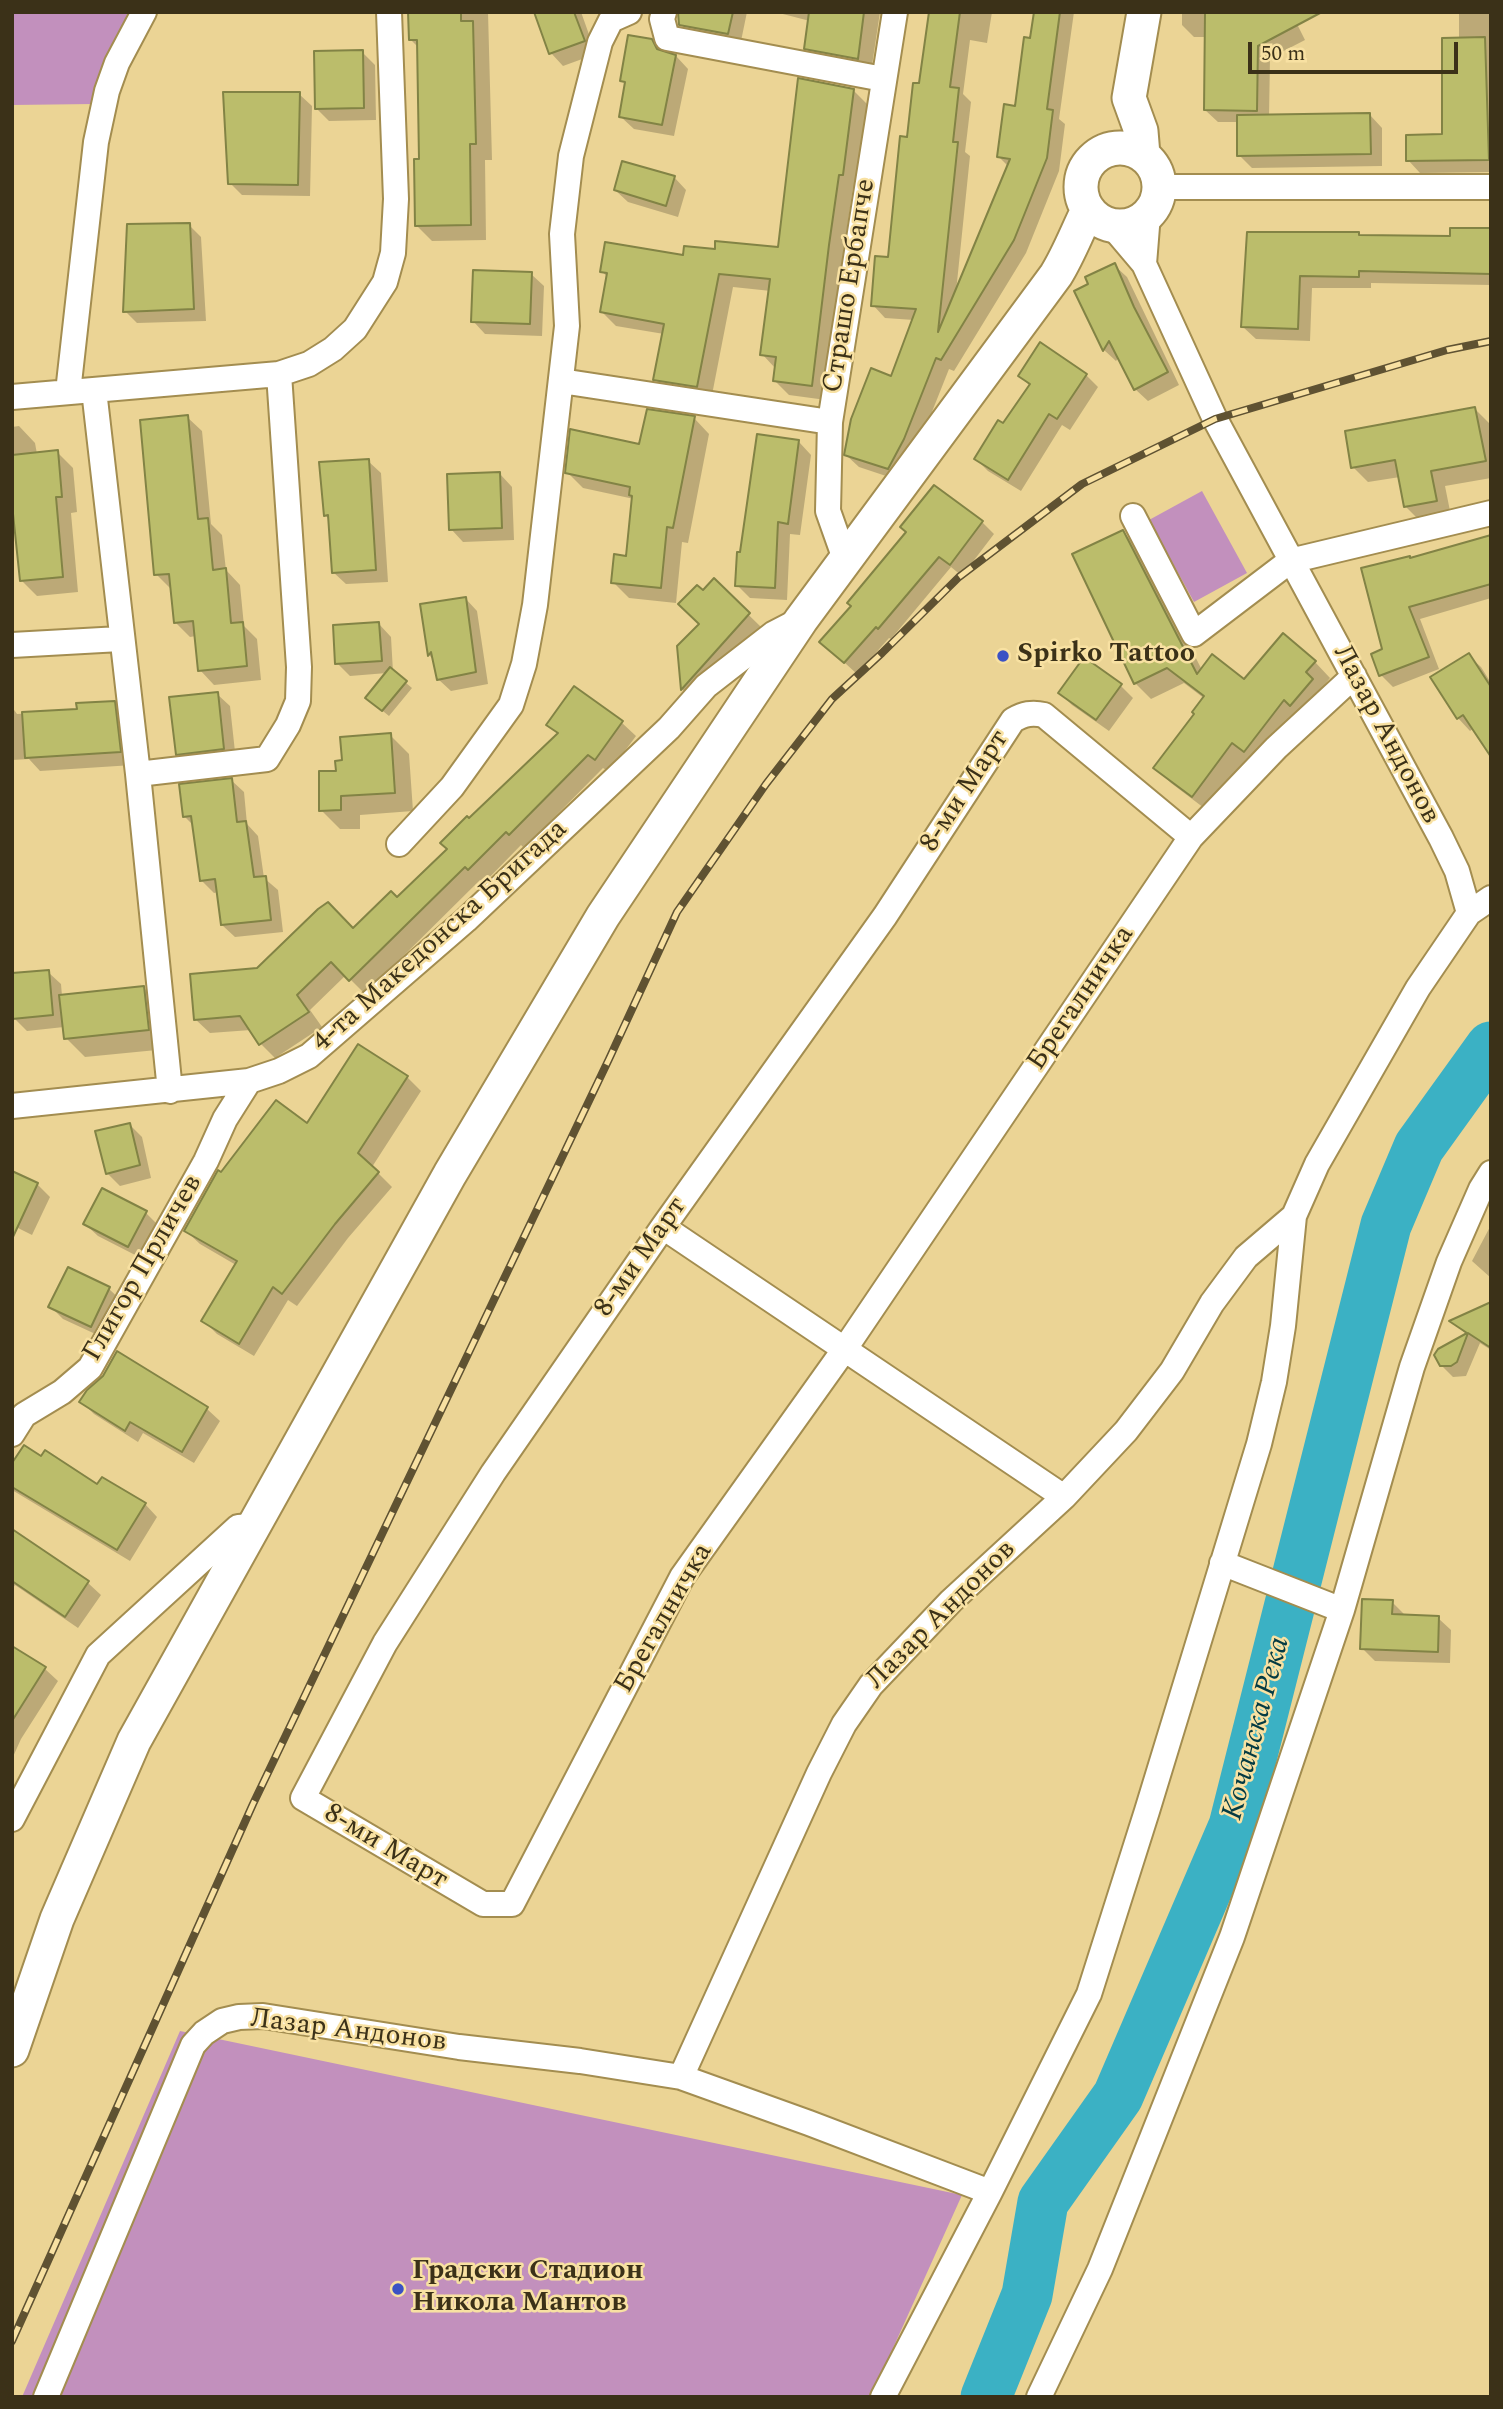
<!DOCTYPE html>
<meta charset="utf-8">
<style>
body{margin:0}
#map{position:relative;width:1503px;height:2409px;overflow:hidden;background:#ebd495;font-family:Spectral,serif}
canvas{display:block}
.frame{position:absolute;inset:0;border:14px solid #3b3118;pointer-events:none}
.scale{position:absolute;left:1248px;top:42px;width:210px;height:32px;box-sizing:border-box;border:4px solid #3b3118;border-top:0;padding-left:9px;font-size:21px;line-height:24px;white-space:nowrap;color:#3b3118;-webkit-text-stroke:5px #f8e1a2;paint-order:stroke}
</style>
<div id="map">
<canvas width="1503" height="2409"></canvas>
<div class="frame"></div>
<div class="scale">50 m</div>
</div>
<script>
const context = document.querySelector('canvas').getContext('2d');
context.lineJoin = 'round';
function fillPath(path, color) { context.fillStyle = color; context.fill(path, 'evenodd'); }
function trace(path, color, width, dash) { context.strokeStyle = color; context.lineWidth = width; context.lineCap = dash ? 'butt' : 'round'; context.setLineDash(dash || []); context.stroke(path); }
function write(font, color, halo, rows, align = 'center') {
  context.font = font + ' Spectral,serif'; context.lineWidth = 5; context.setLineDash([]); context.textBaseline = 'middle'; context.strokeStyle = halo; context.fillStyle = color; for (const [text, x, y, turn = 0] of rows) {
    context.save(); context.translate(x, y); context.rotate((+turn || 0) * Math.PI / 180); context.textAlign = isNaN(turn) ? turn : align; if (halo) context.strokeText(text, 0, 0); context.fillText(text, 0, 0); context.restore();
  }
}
fillPath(new Path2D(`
 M12 12H128L93 104 12 105Z
 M1202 491 1247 573 1194 602 1149 520Z
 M180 2031 962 2195 871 2397H22Z`), '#c290bd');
fillPath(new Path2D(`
 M410 12H488L492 160H485L486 240 432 241 416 225 420 161 419 48 410 39Z
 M536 12H581L596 54 563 66 551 53Z
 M681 12H747L740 46 693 37 681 24Z
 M775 12H880L871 72 820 62 805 48 810 21Z
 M929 12H992L987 43 970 40 963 94 971 102 965 152 970 156 956 292 1008 166 999 157 1016 107 1035 12H1074L1059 119 1065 124 1059 171 1026 253 954 371 949 369 916 452 901 481 859 467 846 455 892 378 914 320 885 318 873 305 889 259 909 139 921 85Z
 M1182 12H1268L1296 22 1305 40 1270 58 1269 117 1370 115 1382 128V166L1252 168 1239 155V122H1218L1205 110 1206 37H1194L1182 25Z
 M1459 12H1491V172L1420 173 1408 160 1444 136 1459 39Z
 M651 41 663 53 676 56 688 69 674 136 634 129 621 117 627 84 623 80Z
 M362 52 375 65 376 120 329 121 317 109Z
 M853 90 868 105 857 189 853 188 842 260 826 400 789 395 775 381 776 369 762 354 771 291 733 287 711 400 669 394 655 379 664 334 616 326 602 312 608 277 601 271 716 251 779 248Z
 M299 94 312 106 310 196 242 195 230 183Z
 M674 177 686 190 678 217 628 202 615 190Z
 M189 225 201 237 206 321 137 323 125 311Z
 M1491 230V285L1371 283V288H1312L1310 341 1256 339 1243 327 1248 234H1358L1361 237 1452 238Z
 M1114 265 1127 277 1179 385 1148 401 1135 389 1119 357 1116 361 1104 350 1076 291 1090 285Z
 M531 274 544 286 542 336 485 334 473 321Z
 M1086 375 1098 387 1070 430 1062 425 1021 491 988 471 976 459 1004 426 1031 387 1020 376Z
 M1475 409 1490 424 1491 478 1445 486 1451 516 1421 522 1405 506 1400 477 1368 482 1353 467Z
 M187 417 202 431 211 524 222 535 226 570 240 585 244 626 257 639 261 680 214 685 200 670 196 636 190 637 175 622 171 589 156 574Z
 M694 418 709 434 688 543 682 542 676 603 629 598 613 582 628 557 634 499 583 488 567 472 641 446Z
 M19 426 35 443 37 454 57 452 73 468 77 512 71 513 78 592 37 596 21 580 12 504V427Z
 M799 442 811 455 800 535 790 534 787 600 750 598 737 585 741 554Z
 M368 461 381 473 388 582 346 584 333 572 330 520 325 515Z
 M500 474 512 487 514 540 463 542 451 529Z
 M934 487 982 522 994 534 962 576 951 567 891 639 889 638 857 674 834 653 853 606 908 533Z
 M1123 532 1139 548 1202 670 1244 681 1315 662 1330 678 1321 689 1328 696 1260 766 1249 757 1208 811 1171 783 1156 768 1196 714 1205 699 1184 683 1151 699 1135 683Z
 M1491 536V598L1420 619 1439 669 1393 687 1381 675 1384 650 1411 559Z
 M714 581 761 627 694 701 682 689 679 647 701 625 703 593Z
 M465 598 477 611 488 684 451 691 438 679 435 661 429 655 422 605Z
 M379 624 391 637 393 672 412 688 389 716 373 703 387 673 350 676 337 663Z
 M1468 655 1481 667 1491 683V754L1474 728 1470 731 1458 718Z
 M1121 686 1133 698 1109 731 1072 705 1060 693Z
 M217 694 230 706 236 761 190 766 178 754Z
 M114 703 127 716 133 765 40 771 29 759 12 760V707L17 714 78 711Z
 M621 722 636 736 609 772 603 768 524 848 521 845 484 883 480 880 365 994 346 975 310 1010 322 1027 275 1058 261 1044 251 1030 210 1033 195 1019 258 970 353 930 397 900 449 849 469 820 559 735 548 725Z
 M390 735 409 754 413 811 360 815V829H340L321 810 344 762Z
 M231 780 244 792 247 824 258 836 264 878 278 890 283 932 235 937 222 925 219 892 214 893 201 880 194 826 184 816Z
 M48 972 61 984 62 996 144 988 163 1007 167 1049 85 1057 66 1038 64 1027 27 1031 13 1017Z
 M407 1077 421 1091 372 1167 392 1187 348 1238 297 1306 288 1300 254 1356 217 1334 203 1320 236 1265 200 1244 186 1231 221 1174Z
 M129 1124 142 1137 151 1178 120 1186 107 1173Z
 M37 1184 50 1197 32 1235 12 1225Z
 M146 1213 158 1225 141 1258 98 1236 85 1224Z
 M1491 1225V1278L1472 1261Z
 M69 1269 109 1289 122 1301 104 1338 63 1319 50 1306Z
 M1491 1304V1350L1480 1343 1466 1376 1453 1377 1441 1365 1467 1335 1452 1321Z
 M117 1353 207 1409 220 1421 194 1463 143 1433 138 1442 94 1414 82 1402 104 1377Z
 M41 1459 98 1487 145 1504 157 1517 130 1561 12 1490V1466Z
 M12 1531 88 1583 101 1595 78 1628 15 1585 12 1589Z
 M1392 1602 1405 1615 1438 1618 1451 1630 1450 1663 1375 1661 1362 1648Z
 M12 1648 45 1669 58 1681 21 1739 12 1759Z`), '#0003');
trace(new Path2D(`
 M986 2397 1027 2295 1043 2202 1118 2096 1234 1826 1386 1225 1419 1147 1491 1047`), '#3bb1c4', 51);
const building = new Path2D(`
 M408 12H461V21H473L476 144H470L471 225 415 226 414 159H419L417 40H409Z
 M534 12H574L585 41 549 54Z
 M678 12H733L728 34 679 25Z
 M809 12H864L858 59 804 49Z
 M929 12H960L950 87 959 88 953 142H958L938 332 1010 159 997 157 1004 104 1015 106 1024 37 1030 38 1034 12H1060L1047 109 1053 110 1047 158 1014 240 941 360 936 358 904 439 888 469 844 455 851 419 871 368 891 376 916 309 871 306 875 256 888 257 900 136 907 137 913 83H919Z
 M1205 12H1322L1258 46 1257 111 1204 110Z
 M628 35 652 39 657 49 676 55 662 125 619 117 625 82 620 81Z
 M1485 37 1489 160 1406 161V135L1442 134V38Z
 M363 50 364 108 315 109 314 51Z
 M798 78 854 89 843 175H839L829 245 812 386 773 381 776 357 760 355 770 279 719 274 697 387 653 380 664 324 600 312 607 273 600 272 605 242 683 255 684 246 715 249V241L778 247Z
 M223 92H300L298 185 228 184Z
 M1370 113 1371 154 1237 156V115Z
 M622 161 675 176 666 206 614 190Z
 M190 223 194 309 123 312 127 224Z
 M1450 228H1491V274L1359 271V277L1300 276 1298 329 1241 327 1247 232H1359V235L1450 236Z
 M1115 263 1134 307 1168 372 1134 390 1109 341 1103 351 1074 291 1088 284 1085 277Z
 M473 270 532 272 530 324 471 322Z
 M1040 342 1087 374 1057 419 1049 414 1008 480 974 459 998 420 1003 423 1030 384 1018 376Z
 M1475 407 1486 461 1431 471 1437 501 1404 507 1395 460 1351 468 1345 431Z
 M647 409 695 416 673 528 667 527 661 588 611 583 614 554 626 556 632 496 629 495 630 487 565 473 570 429 639 444Z
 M188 415 198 519 208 518 213 570 226 568 231 623 243 622 247 666 198 671 193 621 174 623 169 574 154 575 140 420Z
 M757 434 799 440 788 524 778 522 775 588 735 586 737 552H740Z
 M58 450 62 497H56L63 577 20 581 12 504V455Z
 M369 459 376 570 332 573 328 515 324 516 319 462Z
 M500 472 502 528 449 530 447 474Z
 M934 485 983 521 950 565 939 557 878 629 876 627 844 663 819 642 851 606 847 603 906 532 900 527Z
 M1123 530 1197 674 1212 654 1244 679 1283 633 1316 661 1306 672 1313 679 1290 706 1284 700 1244 752 1232 743 1192 797 1153 768 1194 714 1192 712 1204 696 1167 668 1134 684 1072 554Z
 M1491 535V584L1409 607 1429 657 1379 676 1371 654 1382 649 1361 568 1410 556V558Z
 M714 578 750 613 681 690 677 646 699 624 678 604 697 585 703 590Z
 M466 597 476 672 437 680 431 652 428 656 420 604Z
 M379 622 382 661 335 664 333 625Z
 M1469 653 1491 687V757L1463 715 1457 719 1430 677Z
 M1084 657 1122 684 1096 720 1058 693Z
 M390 667 407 681 382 711 365 698Z
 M574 686 623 721 595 760 588 755 509 835 506 832 468 870 465 867 349 981 331 962 297 995 309 1012 259 1045 240 1016 194 1020 190 974 257 968 318 909 328 902 353 928 391 891 397 897 447 849 440 843 467 816 469 818 558 733 546 725Z
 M218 692 224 749 176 755 169 697Z
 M115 701 121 752 25 758 22 712 77 709 76 703Z
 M391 733 395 793 341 796V810L319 811V771H336L335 761 342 760 340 737Z
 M232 778 237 822 246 821 254 877 266 876 271 920 221 925 215 879 200 881 191 816 183 817 179 784Z
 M49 970 53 1015 12 1019V973Z
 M144 986 149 1030 64 1039 59 995Z
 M358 1044 408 1076 358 1153 379 1172 335 1224 282 1294 273 1287 239 1344 201 1321 237 1261 184 1231 218 1170 221 1172 276 1100 307 1123Z
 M130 1123 140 1165 106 1174 95 1131Z
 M12 1171 38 1183 12 1239Z
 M102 1188 147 1211 128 1247 83 1224Z
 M68 1267 110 1287 91 1327 48 1307Z
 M1491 1302V1348L1468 1333 1457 1362 1451 1366H1440L1434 1355 1438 1349 1467 1333 1449 1321Z
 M117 1351 208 1407 182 1452 130 1422 125 1431 79 1402 87 1390 103 1376Z
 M24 1445 41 1456 45 1450 97 1484 102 1477 146 1503 117 1550 12 1487V1463Z
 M12 1529 89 1581 65 1617 12 1581Z
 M1362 1599 1393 1600 1392 1614 1439 1616 1438 1652 1360 1649Z
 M12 1646 46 1667 12 1721Z`);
fillPath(building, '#bbbd6b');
trace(building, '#828345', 2);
const street = new Path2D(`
 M664 12 662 19 667 38 883 79
 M1160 187H1491
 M1111 225 1144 264 1215 419 1441 838 1457 871 1469 913
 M1144 264 1148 214
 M561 381 830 422
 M94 390 138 774 170 1091
 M68 392 96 142 107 91 117 63 144 12
 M12 397 279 374 309 364 333 349 355 329 385 282 393 253 396 199 389 12
 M1133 516 1194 634 1290 561 1491 513
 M845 559 828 511 830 422 895 12
 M12 645 120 639
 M138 774 267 759 288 725 298 701 299 667 279 374
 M1191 837 1044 715C1032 712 1024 714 1013 720L885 916 663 1227 493 1473 385 1643 303 1798 483 1904H512L682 1577 844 1350 1191 837 1276 748 1354 676
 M399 844 452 787 511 705 524 664 535 605 567 326 562 234 571 156 600 42 611 20 629 12
 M12 1106 249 1081 279 1071 309 1056 466 920 669 728 706 686 773 634 800 620
 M663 1227 1064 1497
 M12 1434 24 1415 62 1392 90 1368 206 1161 225 1119 249 1081
 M1222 1563 1342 1610
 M12 1819 98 1655 238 1527 254 1526
 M681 2077 819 1773 844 1724 871 1685 951 1601 1064 1497 1126 1431 1172 1371 1212 1303 1246 1257 1294 1216 1317 1164 1418 988 1469 913 1491 898
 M46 2397 193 2045 204 2033 222 2021 239 2017 263 2016 459 2047 580 2061 681 2077 809 2123 990 2192 1089 1994 1147 1811 1259 1444 1274 1382 1283 1326 1294 1216
 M883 2397 990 2192
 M1039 2397 1100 2269 1232 1937 1342 1610 1412 1367 1449 1262 1481 1189 1491 1173`);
const secondary = new Path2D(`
 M1081 187a39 39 0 1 1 78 0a39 39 0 1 1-78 0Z
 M1143 155 1141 131 1129 98 1144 12
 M12 2050 57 1919 134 1741 450 1174 603 916 801 620 1056 275C1069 254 1077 232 1088 210`);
trace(street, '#a38d50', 28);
trace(secondary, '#a38d50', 37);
trace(street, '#fff', 24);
trace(secondary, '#fff', 33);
const rail = new Path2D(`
 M12 2341 253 1804 609 1059 677 912 766 784 832 699 882 653 959 577 1082 484 1215 419 1447 350 1491 341`);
trace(rail, '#5f5232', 8);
trace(rail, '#f8e1a2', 5, [16]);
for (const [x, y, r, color] of [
 [1003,656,7,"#3b52c4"],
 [398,2289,7,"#3b52c4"]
]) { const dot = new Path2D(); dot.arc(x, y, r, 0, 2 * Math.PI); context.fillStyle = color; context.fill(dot); trace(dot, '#f8e1a2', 2.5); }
write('28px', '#3b3118', '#f8e1a2', [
 ["Страшо Ербапче",851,286,-81],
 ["Лазар Андонов",1385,735,62],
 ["8-ми Март",966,792,-57],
 ["4-та Македонска Бригада",441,937,-42],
 ["Брегалничка",1082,999,-56],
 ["8-ми Март",642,1258,-55],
 ["Глигор Прличев",144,1269,-60],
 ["Лазар Андонов",942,1616,-45],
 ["Брегалничка",665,1619,-60],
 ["8-ми Март",385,1848,31],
 ["Лазар Андонов",348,2032,7]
]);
write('bold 28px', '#3b3118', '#f8e1a2', [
 ["Spirko Tattoo",1017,656],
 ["Градски Стадион",412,2273],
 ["Никола Мантов",412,2305]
], 'left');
write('italic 30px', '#043b43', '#f8e1a2', [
 ["Кочанска Река",1258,1729,-75]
]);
</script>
